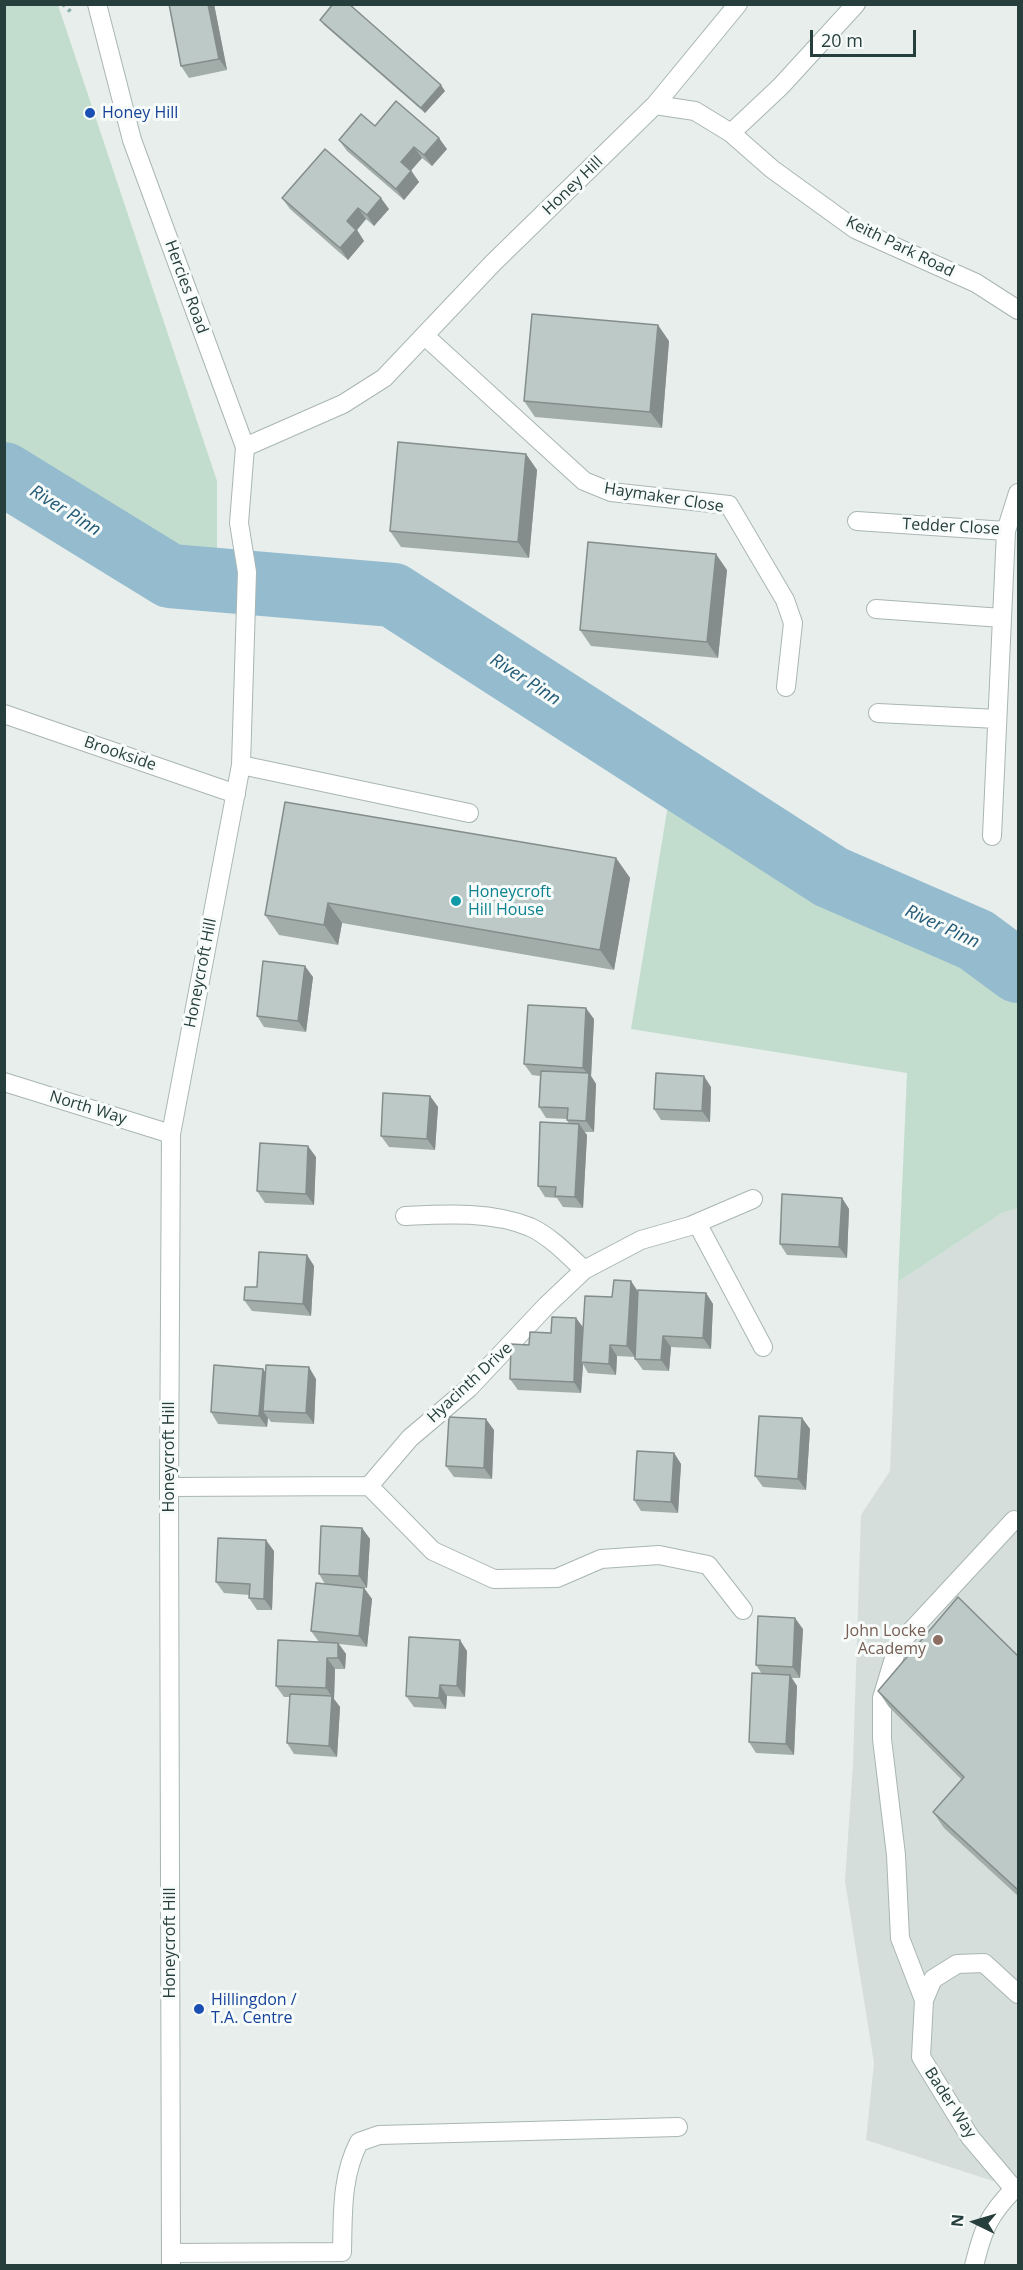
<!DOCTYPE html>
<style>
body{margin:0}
#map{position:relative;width:1023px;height:2270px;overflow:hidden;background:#e7eeec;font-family:"Open Sans",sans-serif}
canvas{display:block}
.frame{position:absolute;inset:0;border:6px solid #263f3d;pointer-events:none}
.north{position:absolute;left:945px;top:2192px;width:60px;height:60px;-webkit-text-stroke:4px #f7fbf9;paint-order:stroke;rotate:275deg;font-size:16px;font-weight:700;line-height:24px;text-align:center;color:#263f3d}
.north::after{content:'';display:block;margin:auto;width:21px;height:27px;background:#263f3d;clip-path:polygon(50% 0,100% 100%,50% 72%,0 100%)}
.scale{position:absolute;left:810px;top:30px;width:106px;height:27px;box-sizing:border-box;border:3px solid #263f3d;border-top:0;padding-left:8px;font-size:18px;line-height:21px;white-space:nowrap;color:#263f3d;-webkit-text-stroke:4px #f7fbf9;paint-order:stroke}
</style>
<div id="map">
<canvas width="1023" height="2270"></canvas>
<div class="frame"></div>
<div class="north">N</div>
<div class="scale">20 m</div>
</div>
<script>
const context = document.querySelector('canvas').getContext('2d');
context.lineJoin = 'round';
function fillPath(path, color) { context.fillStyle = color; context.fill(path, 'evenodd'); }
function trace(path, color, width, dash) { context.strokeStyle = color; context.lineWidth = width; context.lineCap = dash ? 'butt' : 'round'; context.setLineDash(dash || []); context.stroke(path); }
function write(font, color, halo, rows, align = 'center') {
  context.font = font + ' "Open Sans",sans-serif'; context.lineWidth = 6; context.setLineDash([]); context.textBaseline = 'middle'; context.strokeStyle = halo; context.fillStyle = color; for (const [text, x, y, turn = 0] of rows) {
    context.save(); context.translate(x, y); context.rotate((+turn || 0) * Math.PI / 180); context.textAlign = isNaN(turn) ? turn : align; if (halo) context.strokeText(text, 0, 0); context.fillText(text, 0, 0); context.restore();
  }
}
fillPath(new Path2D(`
 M1018 1208V2189L866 2140 874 2063 845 1881 853 1764 861 1515 890 1471 898 1282 1002 1213Z`), '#d5dedb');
fillPath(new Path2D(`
 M4 5H58L217 481V605L5 474Z
 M673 775 843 874 1018 945V1208L1002 1213 898 1282 907 1073 631 1029Z`), '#c2ddce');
trace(new Path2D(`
 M4 474 170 576 393 595 831 877 976 940 1018 971`), '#94bbce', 64);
const minor = new Path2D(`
 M97 4 132 140 245 447 239 523 247 572 241 765 171 1134 169 1487 171 2266
 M655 105 695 111 731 133 772 169 855 229 976 283 1018 310
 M731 133 781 86 856 4
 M425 336 584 481 611 492 729 505 785 600 793 623 786 687
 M245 447 343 404 384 378 493 263 655 105 738 4
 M857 521 1006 531 1018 493
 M876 609 1002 618
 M878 713 997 719
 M4 714 236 794
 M241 765 469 813
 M992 836 1006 531
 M4 1082 171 1134
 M405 1216C445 1214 491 1211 530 1227 550 1236 568 1255 584 1270
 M697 1223 763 1347
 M369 1486 433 1551 494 1579 557 1578 601 1559 659 1555 708 1565 743 1610
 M169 1487 369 1486 410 1438 469 1388 547 1305 584 1270 641 1240 690 1226 753 1199
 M1018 1994 984 1963 957 1964 933 1979 924 2000 921 2057 970 2137 1014 2189H1018
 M924 2000 900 1938 896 1855 882 1739V1698L898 1645 1014 1520
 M171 2253 342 2252C343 2214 341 2177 359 2142L379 2135 678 2127
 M974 2266C983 2229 988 2216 1014 2189`);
trace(minor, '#a9b6b4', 20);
trace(new Path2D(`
 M63 4 71 12`), '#8aafaa', 4, [3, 4.5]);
trace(minor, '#fff', 18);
fillPath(new Path2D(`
 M169 4H214L227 70 189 78 181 66Z
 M320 20 445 91 425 113 324 25Z
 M375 126 447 149 432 166 422 158 411 170 419 182 404 200 347 151 339 140Z
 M282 198 389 209 374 226 366 219 357 230 364 241 348 260 290 209Z
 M669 341 662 428 535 417 524 401Z
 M526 454 537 470 529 558 401 547 390 531Z
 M727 570 718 658 591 646 580 630Z
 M285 802 616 858 630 878 614 970 342 923 338 945 279 935 265 915Z
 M313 977 306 1032 264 1027 257 1016Z
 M594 1019 591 1076 596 1084 594 1132H584L587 1135 583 1208 563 1207 557 1198 545 1197 538 1186 569 1124 567 1120V1119L546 1118 539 1107 540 1076 532 1075 524 1064Z
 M711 1087 710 1122 661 1120 654 1109Z
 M430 1096 438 1107 435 1150 389 1147 381 1136Z
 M316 1157 314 1205 265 1203 257 1191Z
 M842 1198 849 1209 847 1258 787 1255 780 1244Z
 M307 1255 314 1266 311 1316 252 1311 244 1300 257 1287Z
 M638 1291 706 1293 713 1304 711 1349 671 1347 669 1371 643 1370 635 1359V1357L617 1356 616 1375 588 1373 583 1364 581 1393 518 1390 510 1379 529 1345 576 1318 583 1327 612 1297Z
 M266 1372 316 1379 314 1424 271 1422 268 1418 267 1427 218 1424 211 1412Z
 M802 1418 810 1429 806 1490 763 1487 755 1476Z
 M494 1430 492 1479 454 1477 446 1466Z
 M674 1453 681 1464 678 1513 641 1511 634 1500Z
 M362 1528 370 1539 367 1588 357 1587 364 1588 372 1599 367 1647 339 1644 346 1654 345 1669H335L334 1699 340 1707 337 1757 294 1754 287 1743 290 1697H284L276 1686 319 1642 311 1631 325 1584 319 1574Z
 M274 1551 272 1610H257L249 1598V1595L224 1593 216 1582Z
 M803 1629 800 1678H791L797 1686 794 1755 756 1753 749 1742 762 1674 756 1665Z
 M467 1651 465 1697 447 1696 446 1709 414 1707 406 1696Z
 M1018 1656V1896L944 1828 933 1812 962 1780 889 1707 878 1691Z`), '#a2adaa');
fillPath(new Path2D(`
 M208 4H214L227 70 219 59Z
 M441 85 445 91 425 113 421 108Z
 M439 138 447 149 432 166 424 155Z
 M414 147 422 158 409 173 401 162Z
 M411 171 419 182 404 200 396 189Z
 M381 198 389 209 374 226 367 215Z
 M358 208 366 219 357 230 364 241 348 260 340 248 347 221Z
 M658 325 669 341 662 428 650 412Z
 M526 454 537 470 529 558 518 542Z
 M716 554 727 570 718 658 707 642Z
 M616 858 630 878 614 970 600 950Z
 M328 903 342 923 338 945 324 925Z
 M305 966 313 977 306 1032 298 1021Z
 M586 1008 594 1019 591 1076 596 1084 594 1132 586 1121 589 1076 583 1068Z
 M704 1076 711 1087 710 1122 702 1111Z
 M430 1096 438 1107 435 1150 427 1139Z
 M579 1124 587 1135 583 1208 575 1197Z
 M308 1146 316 1157 314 1205 306 1194Z
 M842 1198 849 1209 847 1258 839 1247Z
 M307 1255 314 1266 311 1316 303 1304Z
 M631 1281 639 1293 635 1357 627 1346Z
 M706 1293 713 1304 711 1349 703 1338Z
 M576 1318 584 1329 581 1362 583 1364 581 1393 574 1382Z
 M663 1336 671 1347 669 1371 661 1360Z
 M610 1345 617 1356 616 1375 609 1364Z
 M309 1367 316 1379 314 1424 306 1413Z
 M263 1369 271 1380 263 1411 268 1418 267 1427 259 1416Z
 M802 1418 810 1429 806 1490 798 1479Z
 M486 1419 494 1430 492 1479 484 1468Z
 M674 1453 681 1464 678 1513 671 1502Z
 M362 1528 370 1539 367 1588 359 1576Z
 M266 1540 274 1551 272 1610 264 1599Z
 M364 1588 372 1599 367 1647 359 1636Z
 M795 1618 803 1629 800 1678 793 1667Z
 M460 1640 467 1651 465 1697 457 1686Z
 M338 1643 346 1654 345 1669 338 1658Z
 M327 1658 335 1669 334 1699 340 1707 337 1757 329 1746 332 1697 326 1688Z
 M790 1675 797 1686 794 1755 786 1744Z
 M440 1685 447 1696 446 1709 439 1698Z`), '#848d8b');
const building = new Path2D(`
 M169 4H208L219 59 181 66Z
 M333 4H349L441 85 421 108 320 20Z
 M396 101 439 138 424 155 414 147 401 162 411 171 396 189 339 140 361 114 375 126Z
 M325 149 381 198 367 215 358 208 347 221 356 230 340 248 282 198Z
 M532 314 658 325 650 412 524 401Z
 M398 442 526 454 518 542 390 531Z
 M588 542 716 554 707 642 580 630Z
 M285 802 616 858 600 950 328 903 324 925 265 915Z
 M263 961 305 966 298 1021 257 1016Z
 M528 1005 586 1008 583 1068 524 1064Z
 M541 1071 589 1073 586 1121 567 1120 568 1108 539 1107Z
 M656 1073 704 1076 702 1111 654 1109Z
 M383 1093 430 1096 427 1139 381 1136Z
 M540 1122 579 1124 575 1197 555 1196 556 1187 538 1186Z
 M260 1143 308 1146 306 1194 257 1191Z
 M782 1194 842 1198 839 1247 780 1244Z
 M259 1252 307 1255 303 1304 244 1300 245 1287H257Z
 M614 1280 631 1281 627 1346 610 1345 609 1364 581 1362 585 1296 612 1297Z
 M638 1290 706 1293 703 1338 663 1336 661 1360 635 1359Z
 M552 1317 576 1318 574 1382 510 1379 511 1344 529 1345 530 1332 551 1333Z
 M214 1365 263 1369 259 1416 211 1412Z
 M266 1365 309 1367 306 1413 263 1411Z
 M759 1416 802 1418 798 1479 755 1476Z
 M449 1417 486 1419 484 1468 446 1466Z
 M637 1451 674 1453 671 1502 634 1500Z
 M321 1526 362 1528 359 1576 319 1574Z
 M218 1538 266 1540 264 1599 249 1598 250 1584 216 1582Z
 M316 1583 364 1588 359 1636 311 1631Z
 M958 1597 1018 1656V1890L933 1812 964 1777 878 1691Z
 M758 1616 795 1618 793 1667 756 1665Z
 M409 1637 460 1640 457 1686 440 1685 439 1698 406 1696Z
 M278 1640 338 1643V1658H327L326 1688 276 1686Z
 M752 1673 790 1675 786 1744 749 1742Z
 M290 1694 332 1696 329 1746 287 1743Z`);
fillPath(building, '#bcc9c6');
trace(building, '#848d8b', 1.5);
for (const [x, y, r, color] of [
 [90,113,6,"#1a4fb4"],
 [456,901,6,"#0f9aa8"],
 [938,1640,6,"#8d6e63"],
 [199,2009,6,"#1a4fb4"]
]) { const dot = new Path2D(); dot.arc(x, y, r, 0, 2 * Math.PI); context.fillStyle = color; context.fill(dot); trace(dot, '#f7fbf9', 2); }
write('16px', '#164399', '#f7fbf9', [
 ["Honey Hill",102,113],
 ["Hillingdon /",211,2000],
 ["T.A. Centre",211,2018]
], 'left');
write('16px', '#263f3d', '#f7fbf9', [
 ["Honey Hill",573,186,-44],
 ["Keith Park Road",900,247,26],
 ["Hercies Road",186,287,70],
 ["Haymaker Close",664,498,9],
 ["Tedder Close",951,527,3],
 ["Brookside",120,754,19],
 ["Honeycroft Hill",201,973,-79],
 ["North Way",88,1108,17],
 ["Hyacinth Drive",470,1383,-43],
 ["Honeycroft Hill",169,1457,-90],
 ["Honeycroft Hill",170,1943,-90],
 ["Bader Way",950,2103,57]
]);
write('16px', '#0d838f', '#f7fbf9', [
 ["Honeycroft",468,892],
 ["Hill House",468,910]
], 'left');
write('16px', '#785e54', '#f7fbf9', [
 ["John Locke",926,1631],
 ["Academy",926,1649]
], 'right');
write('italic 18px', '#245b77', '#f7fbf9', [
 ["River Pinn",65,511,32],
 ["River Pinn",525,680,33],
 ["River Pinn",942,927,25]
]);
</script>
